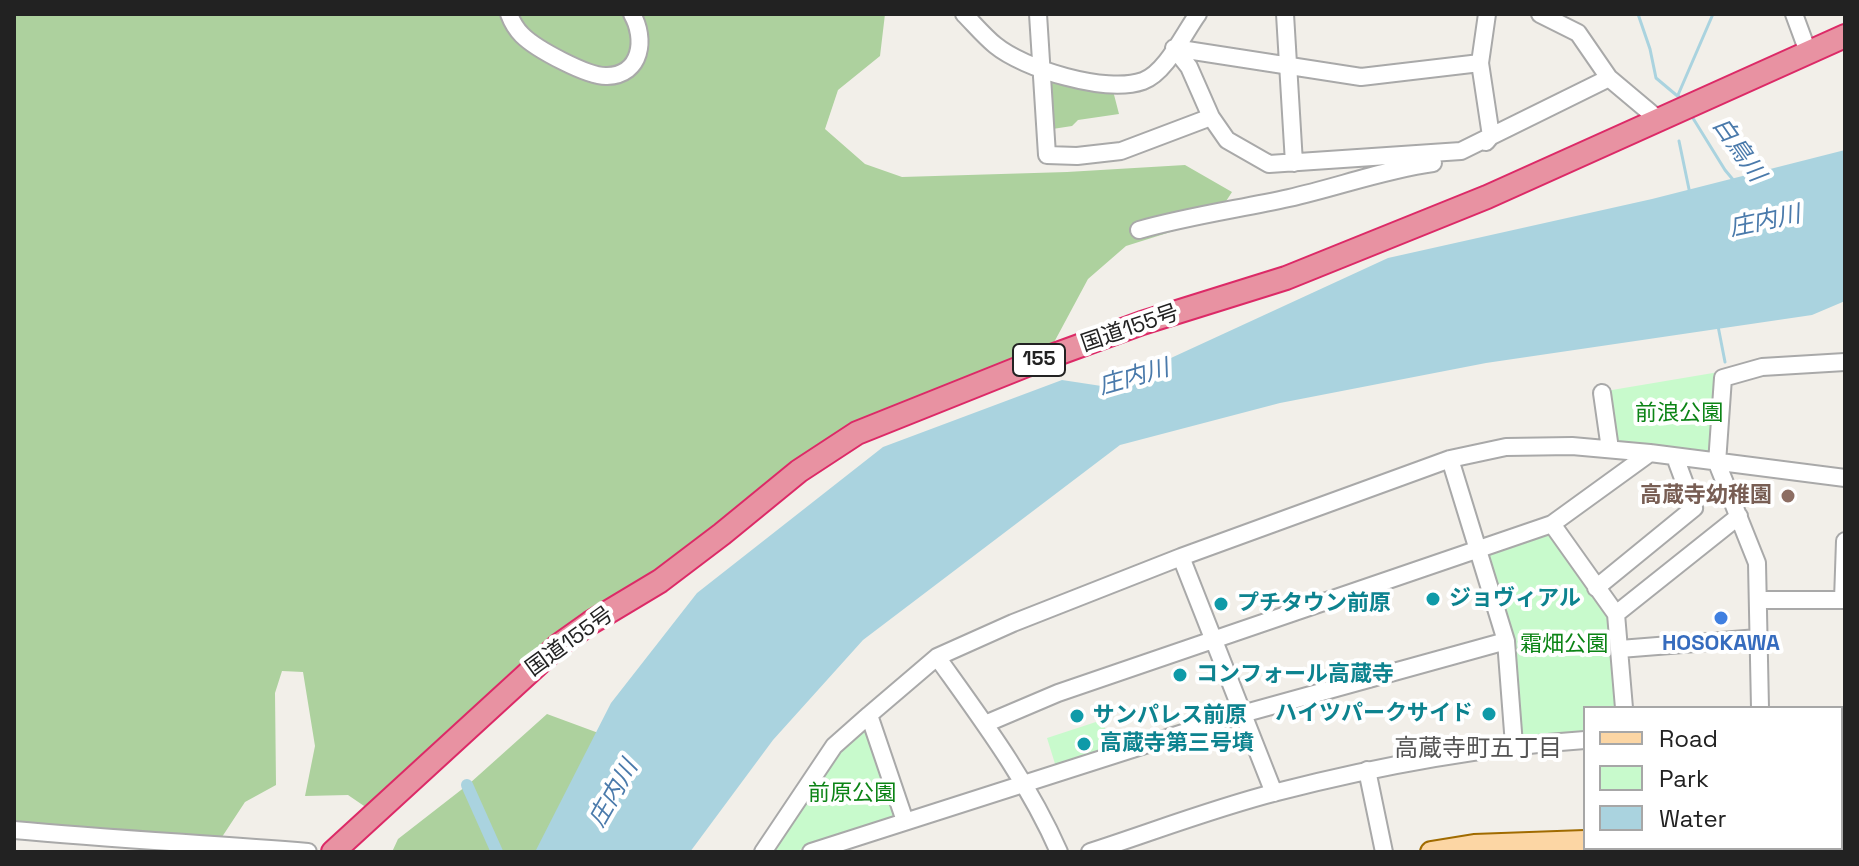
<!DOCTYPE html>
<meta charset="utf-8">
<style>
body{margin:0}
#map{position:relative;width:1859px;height:866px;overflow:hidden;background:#f2efe9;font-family:"Space Grotesk",sans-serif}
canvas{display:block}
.frame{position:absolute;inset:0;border:16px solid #222;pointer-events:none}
.legend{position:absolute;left:1583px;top:706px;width:260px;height:144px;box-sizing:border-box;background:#fff;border:2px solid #a7a7a7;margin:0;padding:10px 14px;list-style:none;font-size:24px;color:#222}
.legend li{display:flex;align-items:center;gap:16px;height:40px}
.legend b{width:40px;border:2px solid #a7a7a7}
</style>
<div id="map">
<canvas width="1859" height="866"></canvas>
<div class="frame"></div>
<ul class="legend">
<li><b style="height:10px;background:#fcd6a4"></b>Road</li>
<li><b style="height:22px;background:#c8facc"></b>Park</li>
<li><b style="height:22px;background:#aad3df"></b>Water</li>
</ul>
</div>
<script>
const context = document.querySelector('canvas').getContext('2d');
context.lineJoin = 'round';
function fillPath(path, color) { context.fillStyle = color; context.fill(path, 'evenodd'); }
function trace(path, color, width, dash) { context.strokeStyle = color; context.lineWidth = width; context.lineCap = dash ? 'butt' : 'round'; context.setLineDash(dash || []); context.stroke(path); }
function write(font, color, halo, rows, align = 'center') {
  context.font = font + ' "Space Grotesk","Noto Sans JP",sans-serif'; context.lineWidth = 8; context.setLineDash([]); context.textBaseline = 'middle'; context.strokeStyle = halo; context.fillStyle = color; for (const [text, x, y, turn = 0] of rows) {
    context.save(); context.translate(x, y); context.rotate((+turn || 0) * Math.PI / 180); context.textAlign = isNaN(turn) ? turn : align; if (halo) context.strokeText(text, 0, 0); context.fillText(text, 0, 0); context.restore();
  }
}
fillPath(new Path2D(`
 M14 14H885L880 56 838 90 825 129 865 164 902 177 1067 172 1185 165 1232 192 1215 218 1126 246 1088 279 1051 348 955 391 870 415 832 435 794 462 677 559 562 632 515 668 367 808 348 795 305 796 315 746 303 672 282 671 275 693 276 785 245 802 220 840 14 822Z
 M1043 68 1111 83 1119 114 1078 120 1072 126 1046 130Z
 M547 714 612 738 630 852H392L398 839 470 783Z`), '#add19e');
fillPath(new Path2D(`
 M1719 372 1713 451 1707 454 1616 442 1606 391Z
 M1551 532 1612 614 1618 708H1585V732L1525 736 1521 733 1514 640 1487 555 1489 550Z
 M1102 720 1112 749 1056 767 1047 738Z
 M864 726 869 728 898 815 894 820 793 852H769L837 751Z`), '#c8facc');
fillPath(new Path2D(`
 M1845 150V301L1812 315 1486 363 1280 403 1120 445 863 640 773 740 690 852H535L611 703 697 593 883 447 1062 380 1108 387 1388 258 1652 199Z`), '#aad3df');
trace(new Path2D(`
 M1638 14 1650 49 1656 78 1681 99
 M1680 98 1678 95 1713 14
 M1691 115 1725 170 1735 182
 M1679 141 1690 194
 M1718 326 1725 362`), '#aad3df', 3);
trace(new Path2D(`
 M467 785 497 852`), '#aad3df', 12);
const minor = new Path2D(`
 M509 14C512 22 516 29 522 35 536 49 588 77 607 76 642 75 646 38 632 14
 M964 14C974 24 984 36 995 45 1024 69 1106 94 1143 81 1166 73 1184 33 1198 14
 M1038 14 1047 155 1077 156 1121 151 1211 117
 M1285 14 1294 163
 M1540 14 1578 33 1609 78 1659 120
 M1794 14 1808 52
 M1174 48 1189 67 1211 117 1227 140 1269 164 1461 151 1609 78
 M1174 48 1361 77 1480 63
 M1486 142 1491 136 1480 63 1487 14
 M1139 230C1188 216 1239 209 1289 198 1338 187 1383 170 1433 163
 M1602 393 1610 449
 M1450 459 1506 641 1514 745
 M1552 524 1616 614 1624 708
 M1181 557 1274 793
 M1596 588 1694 508 1675 457
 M1758 600H1845
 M1843 600 1845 541
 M1616 614 1739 516
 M1620 649 1758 638
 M937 657C982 720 1028 781 1059 852
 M1760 708 1757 563 1717 463 1723 378 1762 367 1845 362
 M985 724 1058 693 1552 524 1650 453
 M1841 728H1845
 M1367 770 1384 852
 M905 821 869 715 937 657 1013 623 1181 557 1450 459 1506 447 1572 446 1650 453 1845 478
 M14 830C112 839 210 844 308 852
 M1676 848V852
 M763 852 834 746 869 715
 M811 852 1242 714 1506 641
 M1090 852C1152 832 1214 808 1277 792 1378 766 1481 747 1585 740`);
const major = new Path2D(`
 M1841 832H1845
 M1431 852 1474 845 1585 841`);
const highway = new Path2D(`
 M333 852 559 645 590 623 660 581 722 534 799 471 857 433 1027 365 1142 323 1286 278 1487 197 1845 36`);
trace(minor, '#a9a9a9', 20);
trace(major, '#a06b00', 24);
trace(highway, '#dc2a67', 26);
trace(minor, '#fff', 16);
trace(major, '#fcd6a4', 20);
trace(highway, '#e892a2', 22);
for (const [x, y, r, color] of [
 [1788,496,8,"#8d6e63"],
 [1433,599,8,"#0f9aa8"],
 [1221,604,8,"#0f9aa8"],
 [1721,618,8,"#3f7fe0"],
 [1180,675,8,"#0f9aa8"],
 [1489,714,8,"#0f9aa8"],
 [1077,716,8,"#0f9aa8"],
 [1084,744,8,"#0f9aa8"]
]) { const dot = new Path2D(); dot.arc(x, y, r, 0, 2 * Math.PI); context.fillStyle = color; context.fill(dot); trace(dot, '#fff', 3); }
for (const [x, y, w] of [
 [1039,360,52]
]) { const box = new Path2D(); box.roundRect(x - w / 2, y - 16, w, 32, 6); context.fillStyle = '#fff'; context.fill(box); trace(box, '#222', 2); }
write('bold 20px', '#222', null, [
 ["155",1039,360]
]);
write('22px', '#222', '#fff', [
 ["国道155号",1130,329,-19],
 ["国道155号",570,642,-36]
]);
write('22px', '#0c8416', '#fff', [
 ["前浪公園",1679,414],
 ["霜畑公園",1564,645],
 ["前原公園",852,794]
]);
write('bold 22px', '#785e54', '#fff', [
 ["高蔵寺幼稚園",1772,496]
], 'right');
write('bold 22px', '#0d838f', '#fff', [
 ["ジョヴィアル",1449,599],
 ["プチタウン前原",1237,604],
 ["コンフォール高蔵寺",1196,675],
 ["ハイツパークサイド",1473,714,"right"],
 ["サンパレス前原",1093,716],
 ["高蔵寺第三号墳",1100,744]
], 'left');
write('bold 22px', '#366cbe', '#fff', [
 ["HOSOKAWA",1721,644]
]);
write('italic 24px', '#4a7aab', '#fff', [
 ["白鳥川",1738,150,55],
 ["庄内川",1765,222,-12],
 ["庄内川",1134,378,-16],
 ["庄内川",614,794,-60]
]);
write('24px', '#555', '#fff', [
 ["高蔵寺町五丁目",1478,749]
]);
</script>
